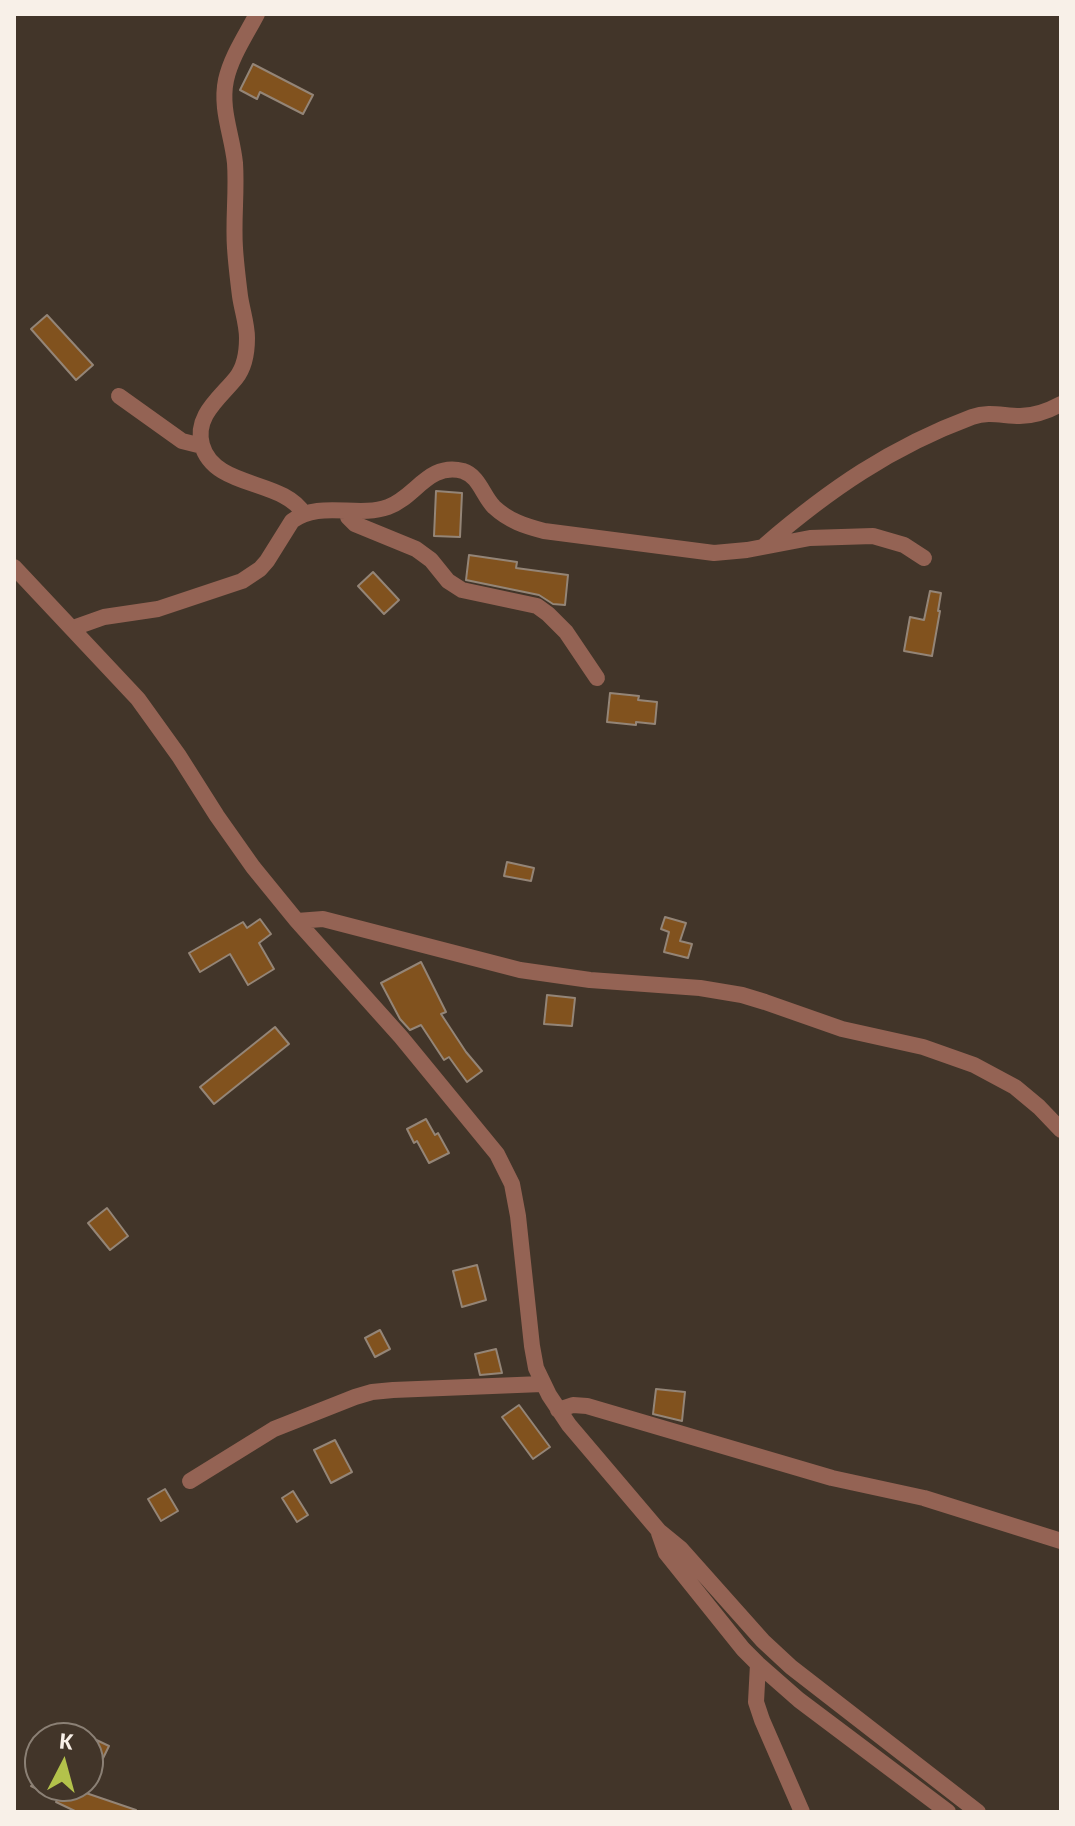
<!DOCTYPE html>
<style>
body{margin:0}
#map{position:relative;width:1075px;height:1826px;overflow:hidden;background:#423529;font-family:"Exo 2",sans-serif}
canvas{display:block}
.frame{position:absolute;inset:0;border:16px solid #f8f0e8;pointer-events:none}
.north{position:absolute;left:24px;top:1722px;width:80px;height:80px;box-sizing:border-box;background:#423529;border:2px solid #8b8075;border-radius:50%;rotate:6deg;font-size:22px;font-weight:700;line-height:32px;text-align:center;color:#f8f0e8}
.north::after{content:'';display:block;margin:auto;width:28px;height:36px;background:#b3c24b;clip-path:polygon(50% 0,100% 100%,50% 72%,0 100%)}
</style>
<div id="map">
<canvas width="1075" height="1826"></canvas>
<div class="frame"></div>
<div class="north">K</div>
</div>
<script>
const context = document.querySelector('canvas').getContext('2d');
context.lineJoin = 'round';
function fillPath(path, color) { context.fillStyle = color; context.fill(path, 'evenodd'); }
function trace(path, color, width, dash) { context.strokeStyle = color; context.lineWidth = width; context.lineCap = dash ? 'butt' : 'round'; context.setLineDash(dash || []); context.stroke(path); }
const building = new Path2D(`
 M253 64 313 95 303 114 260 92 257 99 240 90Z
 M47 315 93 365 76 380 31 329Z
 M436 491 462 493 460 537 434 536Z
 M469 555 517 562 516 568 568 575 565 605 553 604 539 595 466 580Z
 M373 572 399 600 384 614 358 586Z
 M930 591 941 593 938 611H940L932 656 904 651 910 617 924 620Z
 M610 693 639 696 638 700 657 702 655 724 636 722V725L607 722Z
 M507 862 534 868 531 881 504 876Z
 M665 917 686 923 680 941 692 944 688 958 664 952 669 932 661 929Z
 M260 919 271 934 259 943 274 969 248 985 230 954 200 972 189 953 243 922 247 928Z
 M421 962 446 1012 441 1014 466 1052 482 1071 467 1082 449 1057 444 1060 421 1025 410 1030 400 1019 381 983Z
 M547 995 575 998 572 1026 544 1024Z
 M275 1027 289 1044 214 1104 200 1087Z
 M426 1119 435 1135 438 1133 449 1153 429 1163 417 1141 414 1143 407 1129Z
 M107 1208 128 1236 110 1250 88 1223Z
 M477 1265 486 1300 462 1307 453 1271Z
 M380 1330 390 1349 375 1357 365 1338Z
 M496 1349 502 1373 480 1375 475 1354Z
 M656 1389 685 1392 682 1421 653 1414Z
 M519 1405 550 1447 533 1459 502 1417Z
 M335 1440 352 1472 331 1483 314 1450Z
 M165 1489 178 1511 161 1521 148 1499Z
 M293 1491 308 1515 297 1522 282 1498Z
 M88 1736 109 1746 86 1793 136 1810V1812H77L56 1802 58 1799 31 1786H88Z`);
fillPath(building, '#81521e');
trace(building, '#948577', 2);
trace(new Path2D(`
 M257 14C246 35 231 57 226 80 220 109 232 134 235 163 237 192 233 220 235 248 236 264 238 280 240 296 242 310 247 324 247 338 247 352 244 368 236 378 220 398 194 416 202 445 214 489 284 479 304 514
 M119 396 182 441 202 446
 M347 511 348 517 355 524 416 549 431 560 448 581 462 590 537 606 548 614 566 632 597 678
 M765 545C829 490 891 447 972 417 989 411 1003 416 1020 416 1035 416 1048 411 1061 404
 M14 567 138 699 179 756 217 816 253 867 297 921 401 1037 497 1154 512 1184 518 1216 532 1346 536 1368 549 1395 569 1425 659 1531 681 1549 763 1641 791 1667 978 1812
 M73 628 104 617 158 609 242 581 260 569 267 561 292 521C319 500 357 518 388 507 416 497 428 462 463 471 479 476 483 496 494 507 509 521 525 526 544 531L714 553 747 550 810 538 873 536 904 545 924 558
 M297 921 323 919 520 970 590 980 700 988 742 995 765 1002 842 1029 923 1047 974 1065 1015 1087 1039 1107 1061 1130
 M558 1410 573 1405 587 1406 832 1478 924 1498 1061 1541
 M190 1481 274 1429 355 1397 372 1392 393 1390 542 1384
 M659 1533 666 1553 743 1649 758 1664 799 1700 948 1812
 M758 1664 756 1702 762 1720 802 1812`), '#946354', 16);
</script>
